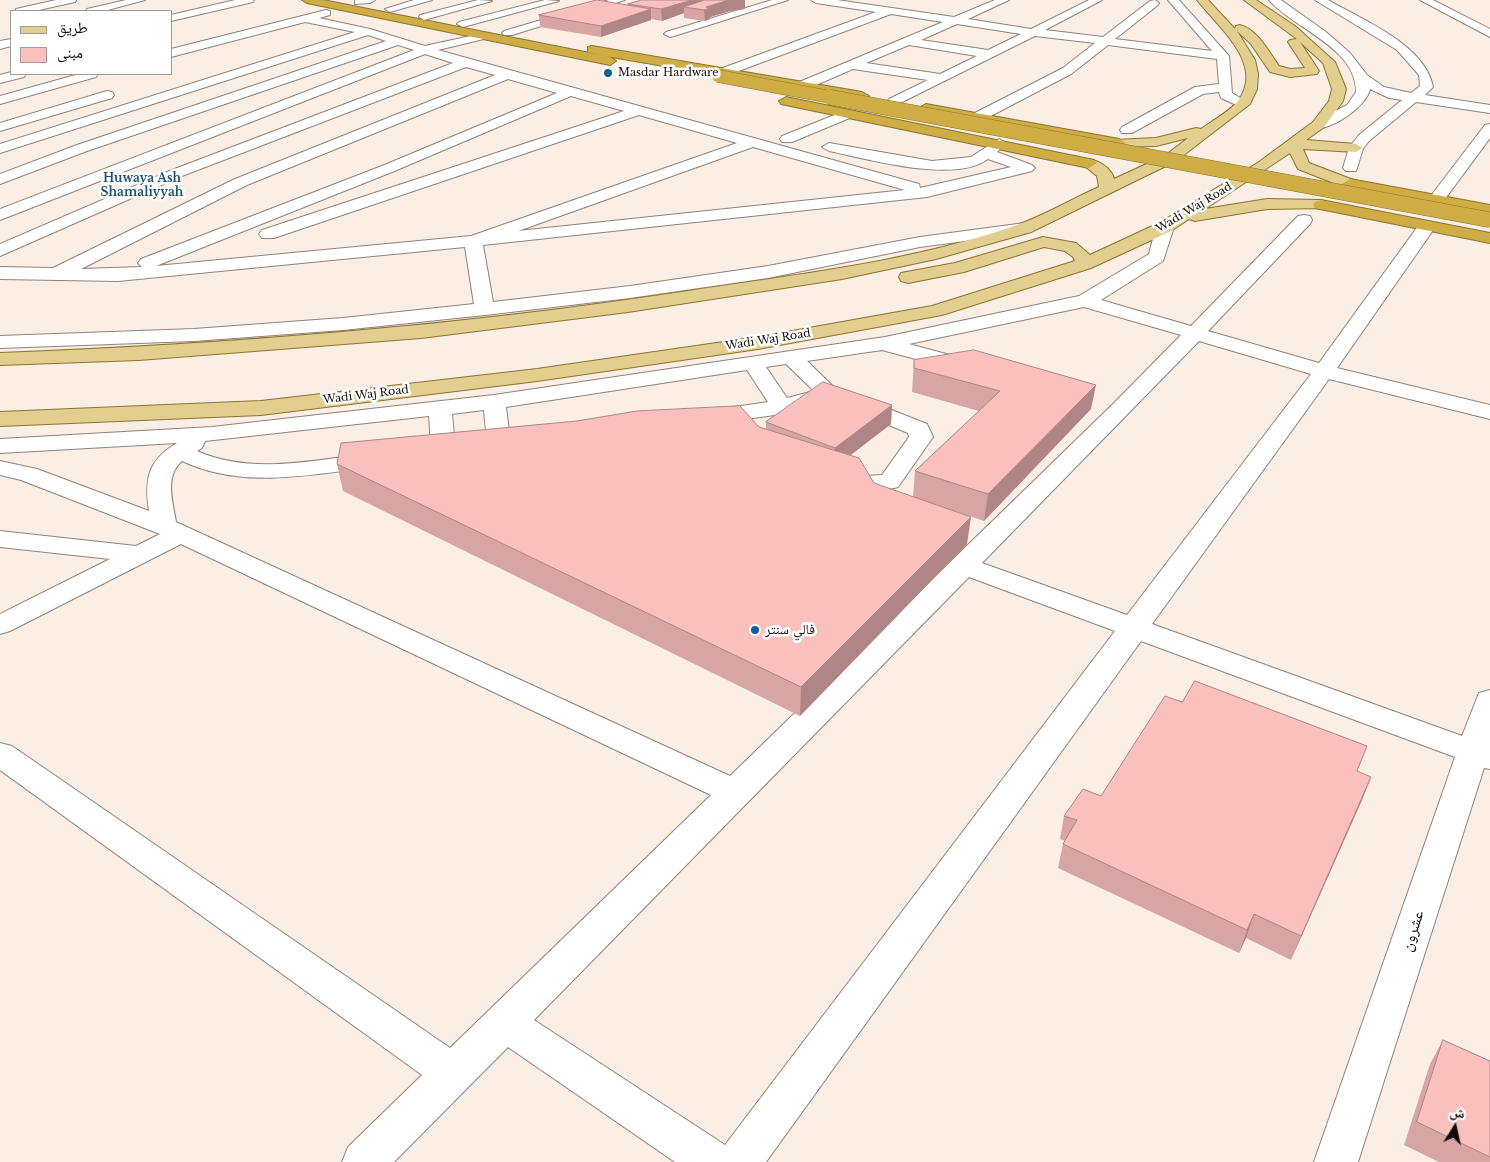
<!DOCTYPE html>
<meta charset="utf-8">
<style>
body{margin:0}
#map{position:relative;width:1490px;height:1162px;overflow:hidden;background:#fbeee5;font-family:"Libre Baskerville","Noto Naskh Arabic",serif}
canvas{display:block}
.legend{position:absolute;left:10px;top:10px;width:162px;height:65px;box-sizing:border-box;background:#fff;border:1px solid #9f9d9c;margin:0;padding:6px 9px;list-style:none;font-size:15px;color:#0f0b08}
.legend li{display:flex;align-items:center;gap:10px;height:25px}
.legend b{width:25px;border:1px solid #9f9d9c}
.north{position:absolute;left:1430px;top:1102px;width:50px;height:50px;-webkit-text-stroke:4px #fff;paint-order:stroke;rotate:10deg;font-size:14px;font-weight:700;line-height:20px;text-align:center;color:#0f0b08}
.north::after{content:'';display:block;margin:auto;width:18px;height:22px;background:#0f0b08;clip-path:polygon(50% 0,100% 100%,50% 72%,0 100%)}
</style>
<div id="map">
<canvas width="1490" height="1162"></canvas>
<ul class="legend">
<li><b style="height:6px;background:#e2ce8f"></b>طريق</li>
<li><b style="height:14px;background:#fac0be"></b>مبنى</li>
</ul>
<div class="north">ش</div>
</div>
<script>
const context = document.querySelector('canvas').getContext('2d');
context.lineJoin = 'round';
function trace(path, color, width, dash) { context.strokeStyle = color; context.lineWidth = width; context.lineCap = dash ? 'butt' : 'round'; context.setLineDash(dash || []); context.stroke(path); }
function fillPath(path, color) { context.fillStyle = color; context.fill(path, 'evenodd'); }
function write(font, color, halo, rows, align = 'center') {
  context.font = font + ' "Libre Baskerville","Noto Naskh Arabic",serif'; context.lineWidth = 5; context.setLineDash([]); context.textBaseline = 'middle'; context.strokeStyle = halo; context.fillStyle = color; for (const [text, x, y, turn = 0] of rows) {
    context.save(); context.translate(x, y); context.rotate((+turn || 0) * Math.PI / 180); context.textAlign = isNaN(turn) ? turn : align; if (halo) context.strokeText(text, 0, 0); context.fillText(text, 0, 0); context.restore();
  }
}
const minor = new Path2D(`
 M56 0H76L75 2 34 11H15L16 9Z
 M126 0H145L104 11H86L87 9Z
 M235 0H254L253 2 171 21V15Z
 M355 0H375L370 3 355 4Z
 M414 0H432L390 12 385 9Z
 M478 0 492 1 424 20 419 17 420 15Z
 M545 0 559 1 463 27 457 24 459 22Z
 M609 0H625L512 35H504L502 33 504 31Z
 M772 0H788L674 36 670 37 664 34 666 32Z
 M811 0H837L954 17 995 0H1009L968 19 1031 29 1089 0H1102L1045 30 1103 37 1150 1 1155 0 1159 3 1158 5 1115 39 1212 51 1168 0H1179L1229 56 1232 93 1250 104 1243 108 1221 98 1219 92 1203 94 1132 133H1122L1120 130 1122 127 1195 87 1219 84 1217 59 1108 45 1071 74 983 120H973L971 117 973 114 1063 68 1095 43 1035 36 894 106 889 105 887 102 889 99 928 80 853 69 807 89H797L796 86 797 83 943 22 891 14 728 75H720L718 72 720 69 876 12 816 3ZM957 24 1021 34 988 50 921 40ZM909 45 977 56 940 74 866 63Z
 M1269 0H1281L1326 32 1350 53 1367 75 1384 87 1411 93 1420 86 1419 75 1397 50 1315 0H1328C1361 19 1426 45 1433 87L1425 95 1490 105V113L1416 102 1369 141 1363 149 1356 171H1346L1343 168 1349 148 1359 135 1402 100 1389 98 1370 89C1367 106 1330 132 1313 128L1311 125 1313 122 1347 105 1356 92C1357 48 1293 28 1269 0Z
 M1420 0H1433L1490 29V37Z
 M326 10 330 11V15L319 18 370 29 425 46 484 33 488 34V38L438 50 919 184 920 188 1011 167 988 159C955 184 868 159 829 151L822 147 829 143 932 161 971 157 999 139 1006 143 997 152 1032 165 1035 168 1032 171 927 197 483 245 493 302 630 286 768 266 920 237 1025 223 1031 224 1034 228 1031 232 1025 233 920 247 768 278 630 298 485 315 343 330 194 341 0 348V336L194 329 343 318 474 304 465 247 118 281 0 279V267L53 268 235 179 495 75 466 67 182 176 0 256V244L172 170 453 63 425 54 0 220V209L414 50 398 45 87 151 0 184V174L77 145 386 41 368 35 0 153V144L355 32 305 22 171 57V49ZM508 79 557 93 382 166 141 259 138 263 142 267 81 269 247 185ZM571 96 624 111 262 230 259 234 262 238H274L639 115 737 143 471 236 156 266 392 172ZM753 147 905 190 518 231Z
 M11 39V46L0 49V41Z
 M11 72 26 74 24 77 0 83V75Z
 M79 74H98L96 77 0 104V96Z
 M107 91 112 92 114 95 112 98 0 131V123Z
 M847 110 854 114 852 117 792 142H782L780 139 782 136Z
 M1490 124V138L1442 203H1430L1428 200 1430 197 1485 125Z
 M1304 215 1310 216 1312 220 1310 224 1208 331 1319 363 1421 222H1433L1436 226 1337 368 1490 405V419L1329 379 1152 624 1462 736 1479 693 1490 690V769L1484 768 1358 1162H1314L1455 757 1141 641 766 1162H675L508 1047 394 1162H342L348 1147 422 1075 0 770V743L12 746 450 1048 711 795 181 544 10 631 0 634V614L110 559 0 547V531L136 546 160 534 21 480 0 475V461L37 469 149 511C144 479 148 460 177 443L0 453V439L212 427 494 395 885 337 1079 296 1149 254 1156 227 1159 223H1171L1174 227 1163 261 1101 300 1191 326 1298 216ZM1084 307 1181 335 1112 405 730 776 176 522C173 503 164 476 182 461 244 490 310 474 375 467L383 465 387 460 383 455 375 453C317 459 253 476 197 451L202 448 205 441 429 416 431 445 413 450 409 455 413 460C428 464 446 460 455 447L452 414 484 410C487 444 487 462 529 451L533 446 529 441 510 439 506 407 747 370 768 402 701 412 698 417 701 422 709 424 782 414 837 398 840 393 807 361 882 350 968 373 976 372 979 367 976 362 909 344ZM1199 341 1311 374 1127 615 982 563ZM786 364 814 391 787 398 766 367ZM969 577 1115 631 725 1145 534 1020Z
 M856 396 927 424 933 437 898 487C879 492 838 492 826 475L829 470 838 468 865 476 882 475 909 437 908 433 848 408 845 403 848 398Z`);
const major = new Path2D(`
 M1197 0H1208L1235 29 1236 26 1240 25C1257 29 1269 52 1279 66L1290 69 1305 68 1288 42 1290 40 1297 39 1244 0H1256L1295 26 1335 62 1346 89 1343 101 1323 128 1306 140 1356 144 1363 148 1356 152 1303 149 1309 163 1356 181 1358 184 1356 187H1344L1298 169 1290 153 1205 209 1267 199 1321 200 1327 202 1329 205 1327 208 1267 209 1195 221 1189 219 1171 231 1091 268 942 315 758 349 537 381 261 415 0 426V412L261 401 537 369 758 337 932 306 1075 261 1073 257 1065 251 1044 247 964 272 908 283 901 281 899 277 901 273 955 263 1043 237 1076 243 1090 255 1159 223 1259 162 1313 122 1329 101 1332 89 1323 63 1300 42 1319 71 1317 74 1290 77 1270 72 1251 44 1237 31 1255 60 1258 74 1257 89 1250 104 1176 161 1031 232 936 259 842 279 628 312 421 338 139 360 0 365V353C230 344 460 326 688 291 798 274 912 262 1017 225 1045 215 1072 199 1099 187L1097 176 1081 163 1084 160C1095 157 1112 168 1114 179L1166 155 1188 138 1156 146 1119 147 1114 146 1112 143 1114 140 1156 138 1196 128 1201 129C1212 121 1229 112 1238 101 1266 64 1217 26 1197 0Z`);
const highway = new Path2D(`
 M302 0H323L610 57 616 61 610 65 307 3Z
 M592 46 862 92 869 96 862 100 588 53V47Z
 M786 97 1094 160 1097 163 1089 168 781 104 779 101Z
 M926 104 1119 139 1126 143 1119 147 921 111 919 108Z
 M1350 179 1490 205V215L1344 187 1342 184Z
 M1321 200 1490 233V243L1315 208 1313 205 1315 202Z`);
trace(minor, '#8e837b', 2);
trace(major, '#8c7430', 2);
trace(highway, '#8c7430', 2);
fillPath(minor, '#fff');
fillPath(major, '#e2ce8f');
fillPath(highway, '#cfad45');
const highwayBridgeFar1 = new Path2D(`
 M718 76 835 98`);
const highwayBridge = new Path2D(`
 M829 97 1490 220`);
trace(highwayBridgeFar1, '#8c7430', 13, []);
trace(highwayBridge, '#8c7430', 16, []);
trace(highwayBridgeFar1, '#cfad45', 12);
trace(highwayBridge, '#cfad45', 15);
fillPath(new Path2D(`
 M745 0V9L730 11 710 17V19L705 21 684 18V13L662 21 651 19V20L601 37 540 27 539 15 628 6V4Z
 M914 360 1091 409 984 521 934 504 967 544 800 716 343 491 337 464 759 427 766 429V422L892 405 891 424 850 455 874 483 913 497 915 471 979 411 912 392Z
 M1182 702 1371 777 1362 800 1291 960 1246 938 1239 953 1058 868 1063 844 1065 841 1060 839 1064 816 1101 796Z
 M1443 1040 1490 1061V1162H1439L1404 1145 1430 1064Z`), '#d7a5a3');
fillPath(new Path2D(`
 M692 0H708L684 7V13L662 21 661 9Z
 M729 0H745V9L730 11 710 17V19L705 21 704 10 706 7Z
 M651 9V20L601 37V26Z
 M1096 385 1091 409 984 521 988 494Z
 M892 405 891 424 834 468 835 448Z
 M971 517 967 544 800 716 801 687Z
 M1371 777 1362 800 1291 960 1301 936Z
 M1254 914 1246 938 1239 953 1247 930Z`), '#af8685');
const building = new Path2D(`
 M597 0 651 9 601 26 539 15Z
 M642 0H692L661 9 628 4Z
 M705 0H729L706 7 710 8 704 10 684 7Z
 M974 350 1096 385 988 494 915 471 1000 391 914 368V360Z
 M823 382 892 405 835 448 766 422Z
 M740 406 759 427 859 458 874 483 971 517 801 687 337 464 341 443 577 421 637 411Z
 M1195 681 1367 746 1357 771 1371 777 1301 936 1254 914 1247 930 1063 844 1077 820 1064 816 1083 789 1101 796 1165 696 1182 702Z
 M1443 1040 1490 1061V1157L1417 1122Z`);
fillPath(building, '#fac0be');
trace(building, '#af8685', 1);
for (const [x, y, r, color] of [
 [608,73,5,"#0b6494"],
 [755,630,5,"#0b6494"]
]) { const dot = new Path2D(); dot.arc(x, y, r, 0, 2 * Math.PI); context.fillStyle = color; context.fill(dot); trace(dot, '#fff', 2); }
write('11px', '#0f0b08', '#fff', [
 ["Masdar Hardware",618,73]
], 'left');
write('11px', '#0f0b08', '#fff', [
 ["Wadi Waj Road",1194,208,-31],
 ["Wadi Waj Road",768,340,-9],
 ["Wadi Waj Road",366,395,-7]
]);
write('bold 12px', '#1d5275', '#fff', [
 ["Huwaya Ash",142,179],
 ["Shamaliyyah",142,193]
]);
write('14px', '#0f0b08', '#fff', [
 ["فالي سنتر",765,630]
], 'left');
write('16px', '#0f0b08', '#fff', [
 ["عشرون",1413,931,-72]
]);
</script>
